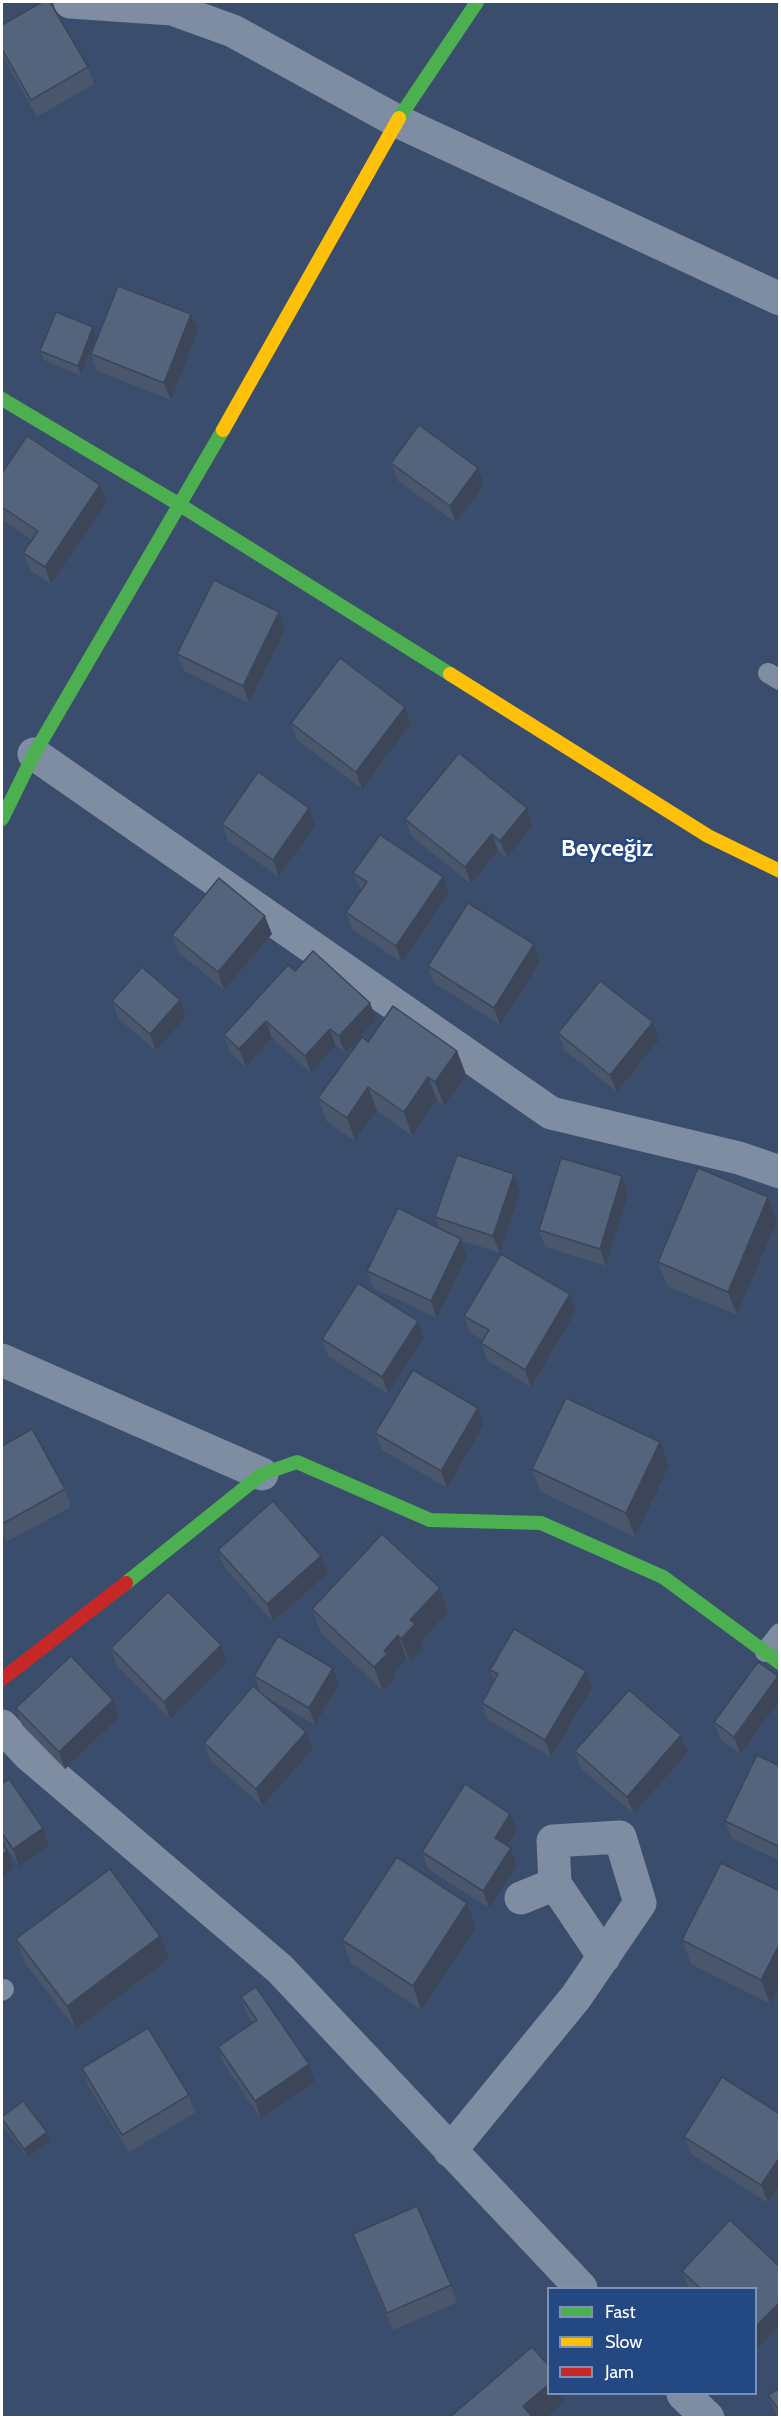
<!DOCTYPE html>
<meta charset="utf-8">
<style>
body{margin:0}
#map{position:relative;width:781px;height:2419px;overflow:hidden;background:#3a4d6c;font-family:Cabin,sans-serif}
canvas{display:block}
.frame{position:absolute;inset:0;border:3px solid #fff;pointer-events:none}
.legend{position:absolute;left:547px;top:2287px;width:210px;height:108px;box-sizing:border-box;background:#244882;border:2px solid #7c91b4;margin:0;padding:8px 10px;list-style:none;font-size:18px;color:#fff}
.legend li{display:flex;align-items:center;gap:12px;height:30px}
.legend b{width:30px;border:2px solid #7c91b4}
</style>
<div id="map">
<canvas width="781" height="2419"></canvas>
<div class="frame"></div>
<ul class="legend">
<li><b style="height:8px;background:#4caf50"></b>Fast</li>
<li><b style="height:8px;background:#ffc107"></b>Slow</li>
<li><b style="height:8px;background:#c62828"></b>Jam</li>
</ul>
</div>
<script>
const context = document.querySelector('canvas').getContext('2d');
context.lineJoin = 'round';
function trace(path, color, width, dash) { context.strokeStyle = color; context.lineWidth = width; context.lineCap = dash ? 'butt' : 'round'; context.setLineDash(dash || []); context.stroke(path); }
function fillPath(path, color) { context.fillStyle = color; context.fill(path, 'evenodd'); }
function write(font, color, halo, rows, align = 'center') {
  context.font = font + ' Cabin,sans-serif'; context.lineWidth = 4.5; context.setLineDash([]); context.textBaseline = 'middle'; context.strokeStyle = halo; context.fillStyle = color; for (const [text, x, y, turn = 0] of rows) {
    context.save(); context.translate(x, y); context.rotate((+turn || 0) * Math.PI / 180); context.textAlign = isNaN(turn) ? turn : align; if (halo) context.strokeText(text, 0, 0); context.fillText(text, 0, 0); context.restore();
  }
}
trace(new Path2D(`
 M768 673 780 680
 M765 1652 780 1633
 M2 1991 4 1989`), '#7f8da2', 20);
trace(new Path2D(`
 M70 2 172 9 233 31 397 121 780 299
 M34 754 551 1113 739 1158 780 1172
 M2 1360 262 1474
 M2 1726 29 1755 280 1969 581 2288
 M521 1898 555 1884
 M450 2151 576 1997 640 1903 620 1837 553 1841 555 1884 604 1957
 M683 2394 708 2418`), '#7f8da2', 33);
trace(new Path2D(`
 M399 118 477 2
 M2 399 180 505 450 674
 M2 819 34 754 223 430
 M126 1583 262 1474 297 1462 430 1520 541 1523 663 1577 780 1663`), '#4caf50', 14);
trace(new Path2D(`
 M223 430 399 118
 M450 674 708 836 780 871`), '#ffc107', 14);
trace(new Path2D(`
 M2 1679 126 1583`), '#c62828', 14);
fillPath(new Path2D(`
 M2 25 88 67 94 84 37 117 2 55Z
 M93 327 96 336 81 376 44 360 40 351Z
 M198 331 171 400 97 371 91 354Z
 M391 463 478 468 484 485 456 523 398 481Z
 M2 473 106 502 51 584 30 570 23 553 32 540 2 520Z
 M285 630 249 703 184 671 177 654Z
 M405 707 411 724 362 789 297 740 291 723Z
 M527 808 533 826 507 858 498 851 471 884 411 836 405 819Z
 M222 824 315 825 279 877 228 841Z
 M353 873 449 894 402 963 352 929 346 912 361 891Z
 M272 934 224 990 178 952 172 935Z
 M534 944 540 962 500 1025 434 983 428 966Z
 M295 971 370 1003 376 1020 345 1053 336 1046 311 1073 272 1038 246 1067 230 1053 224 1035Z
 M112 1001 186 1017 156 1051 118 1018Z
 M558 1033 659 1040 617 1092 564 1050Z
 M368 1042 457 1051 466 1075 444 1106 437 1100 412 1136 377 1111 355 1141 327 1122 318 1098Z
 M622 1176 628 1194 606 1266 545 1247 539 1230Z
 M520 1191 500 1253 462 1241 467 1256 437 1318 373 1288 367 1271 439 1228 435 1217Z
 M768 1197 777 1221 737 1315 667 1286 658 1262Z
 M570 1294 576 1311 531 1387 487 1360 481 1343 483 1340 470 1333 464 1316Z
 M418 1321 424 1338 388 1394 328 1356 322 1339Z
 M484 1425 447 1488 382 1450 375 1433Z
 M2 1446 65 1489 71 1507 6 1542 2 1533Z
 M669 1466 635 1537 541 1492 532 1469Z
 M218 1550 328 1573 273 1622 224 1567Z
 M312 1609 448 1612 421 1641 423 1648 410 1662 407 1659 394 1673 396 1677 383 1691 321 1633Z
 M221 1645 227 1663 170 1719 117 1666 111 1648Z
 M490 1670 592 1688 551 1757 488 1720 482 1703 494 1681Z
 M254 1676 339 1685 315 1725 266 1697 306 1732 313 1749 262 1806 210 1760 204 1743 260 1691Z
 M778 1676 780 1680V1700L740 1754 720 1739 714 1722Z
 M16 1708 119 1717 65 1769 22 1725Z
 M681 1735 688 1752 634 1814 581 1769 575 1751Z
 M780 1766V1861L732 1838 725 1821Z
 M2 1784 43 1828 49 1846 19 1867 2 1841Z
 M517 1831 507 1846 511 1848 517 1865 489 1908 428 1869 422 1852Z
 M780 1891V1984L770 2004 691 1964 682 1940Z
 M467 1903 476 1927 421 2010 351 1963 342 1940Z
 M16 1939 169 1959 76 2029 25 1963Z
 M241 1997 309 2064 315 2081 261 2119 224 2064 218 2047 253 2023 247 2015Z
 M82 2068 189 2095 195 2113 129 2152 88 2085Z
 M780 2114V2184L768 2203 691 2154 684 2137Z
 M2 2117 47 2132 50 2141 28 2158 4 2127 2 2120Z
 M353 2234 451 2285 457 2303 393 2330 359 2251Z
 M780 2267V2325L756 2350V2289H689L682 2271Z
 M780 2388V2418H778L775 2412 768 2395Z`), '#49566c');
fillPath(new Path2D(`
 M191 314 198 331 171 400 164 383Z
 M93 327 96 336 81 376 78 366Z
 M478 468 484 485 456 523 450 506Z
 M100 485 106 502 51 584 45 567Z
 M279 612 285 630 249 703 243 686Z
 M405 707 411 724 362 789 356 772Z
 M309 808 315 825 279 877 273 860Z
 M527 808 533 826 507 858 500 841Z
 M492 834 498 851 471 884 465 867Z
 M443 877 449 894 402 963 396 946Z
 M265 916 272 934 224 990 218 972Z
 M534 944 540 962 500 1025 494 1008Z
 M180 1000 186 1017 156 1051 150 1034Z
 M370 1003 376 1020 345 1053 339 1036Z
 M266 1021 272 1038 246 1067 239 1049Z
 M653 1022 659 1040 617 1092 610 1075Z
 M330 1029 336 1046 311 1073 305 1056Z
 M457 1051 466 1075 444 1106 435 1082Z
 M428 1077 437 1100 412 1136 404 1112Z
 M368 1087 377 1111 355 1141 347 1118Z
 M514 1174 520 1191 500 1253 493 1236Z
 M622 1176 628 1194 606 1266 600 1249Z
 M768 1197 777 1221 737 1315 728 1292Z
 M461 1239 467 1256 437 1318 431 1301Z
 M570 1294 576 1311 531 1387 525 1370Z
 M418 1321 424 1338 388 1394 382 1377Z
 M478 1408 484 1425 447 1488 441 1471Z
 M660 1442 669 1466 635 1537 626 1513Z
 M321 1556 328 1573 273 1622 267 1604Z
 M440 1588 448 1612 421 1641 423 1648 410 1662 401 1639 410 1620Z
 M398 1635 407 1659 394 1673 396 1677 383 1691 374 1667 384 1651Z
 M221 1645 227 1663 170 1719 164 1702Z
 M333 1668 339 1685 315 1725 309 1708Z
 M586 1671 592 1688 551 1757 545 1740Z
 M778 1676 780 1680V1700L740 1754 734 1737Z
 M113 1700 119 1717 65 1769 59 1752Z
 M306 1732 313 1749 262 1806 256 1789Z
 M681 1735 688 1752 634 1814 627 1797Z
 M510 1814 517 1831 501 1855 495 1838Z
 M43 1828 49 1846 19 1867 13 1849Z
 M511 1848 517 1865 489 1908 483 1891Z
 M7 1851 13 1868 2 1876V1855Z
 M467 1903 476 1927 421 2010 413 1986Z
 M160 1936 169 1959 76 2029 67 2006Z
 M780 1943V1984L770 2004 761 1980Z
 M309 2064 315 2081 261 2119 255 2101Z
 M47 2132 50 2141 28 2158 24 2149Z
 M780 2157V2184L768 2203 761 2185Z
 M780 2302V2325L756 2350V2326Z
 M549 2384V2394H563L566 2400 546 2418H527L523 2406Z`), '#3c4658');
const building = new Path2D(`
 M42 2H50L88 67 31 100 2 49V25Z
 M118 286 191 314 164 383 91 354Z
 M56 312 93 327 78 366 40 351Z
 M419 425 478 468 450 506 391 463Z
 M27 436 100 485 45 567 23 553 38 531 2 507V473Z
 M214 580 279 612 243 686 177 654Z
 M340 658 405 707 356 772 291 723Z
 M459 753 527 808 500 841 492 834 465 867 405 819Z
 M258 772 309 808 273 860 222 824Z
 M380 835 443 877 396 946 346 912 367 882 353 873Z
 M219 878 265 916 218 972 172 935Z
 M468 903 534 944 494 1008 428 966Z
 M313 951 370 1003 339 1036 330 1029 305 1056 266 1021 239 1049 224 1035 288 965 295 971Z
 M142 967 180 1000 150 1034 112 1001Z
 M600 981 653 1022 610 1075 558 1033Z
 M393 1006 457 1051 435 1082 428 1077 404 1112 368 1087 347 1118 318 1098 362 1037 368 1042Z
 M457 1155 514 1174 493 1236 435 1217Z
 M561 1158 622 1176 600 1249 539 1230Z
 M698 1168 768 1197 728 1292 658 1262Z
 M398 1208 461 1239 431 1301 367 1271Z
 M501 1254 570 1294 525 1370 481 1343 489 1330 464 1316Z
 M358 1283 418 1321 382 1377 322 1339Z
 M413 1370 478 1408 441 1471 375 1433Z
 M566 1398 660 1442 626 1513 532 1469Z
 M32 1429 65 1489 2 1524V1446Z
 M273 1501 321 1556 267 1604 218 1550Z
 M382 1534 440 1588 410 1620 415 1624 401 1639 398 1635 384 1651 387 1654 374 1667 312 1609Z
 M168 1592 221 1645 164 1702 111 1648Z
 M514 1629 586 1671 545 1740 482 1703 498 1674 490 1670Z
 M278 1636 333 1668 309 1708 254 1676Z
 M71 1656 113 1700 59 1752 16 1708Z
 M758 1662 778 1676 734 1737 714 1722Z
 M253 1686 306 1732 256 1789 204 1743Z
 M629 1690 681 1735 627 1797 575 1751Z
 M757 1755 780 1766V1847L725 1821Z
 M9 1779 43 1828 13 1849 2 1833V1784Z
 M465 1784 510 1814 495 1838 511 1848 483 1891 422 1852Z
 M2 1843 7 1851 2 1855Z
 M397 1857 467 1903 413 1986 342 1940Z
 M721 1863 780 1891V1943L761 1980 682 1940Z
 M110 1869 160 1936 67 2006 16 1939Z
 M256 1987 309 2064 255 2101 218 2047 257 2020 241 1997Z
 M148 2028 189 2095 122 2135 82 2068Z
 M722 2077 780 2114V2157L761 2185 684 2137Z
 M23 2101 47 2132 24 2149 2 2119V2117Z
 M417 2206 451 2285 387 2313 353 2234Z
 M730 2220 780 2267V2302L756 2326V2289H701L682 2271Z
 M532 2347 549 2366V2384L523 2406 533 2418H449Z
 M780 2388V2411L768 2395Z`);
fillPath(building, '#55647d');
trace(building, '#3c4658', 1.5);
write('bold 24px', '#fff', '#244882', [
 ["Beyceğiz",607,849]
]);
</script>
